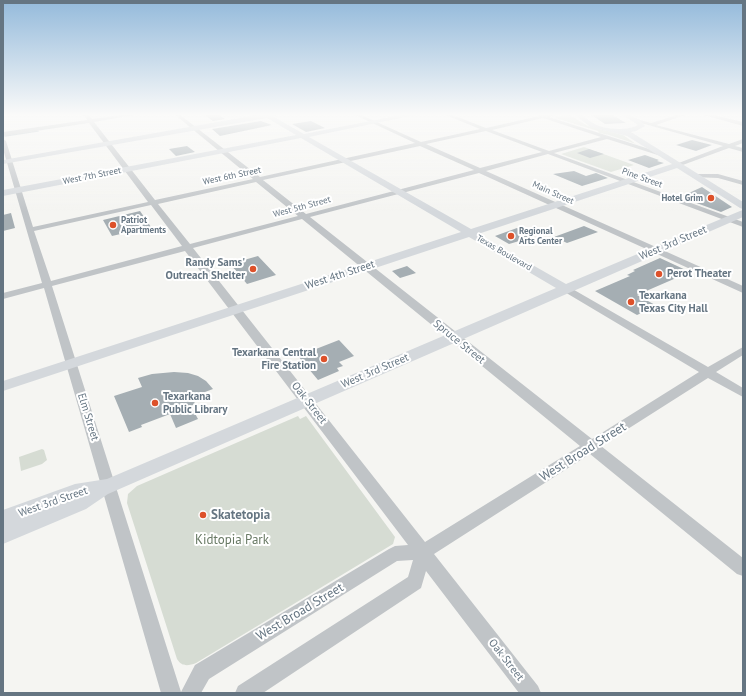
<!DOCTYPE html>
<style>
body{margin:0}
#map{position:relative;width:746px;height:696px;overflow:hidden;background:#f5f5f2;font-family:"PT Sans",sans-serif}
canvas{display:block}
.frame{position:absolute;inset:0;border:4px solid #657582;pointer-events:none}
</style>
<div id="map">
<canvas width="746" height="696"></canvas>
<div class="frame"></div>
</div>
<script>
const context = document.querySelector('canvas').getContext('2d');
context.lineJoin = 'round';
function fillPath(path, color) { context.fillStyle = color; context.fill(path, 'evenodd'); }
function trace(path, color, width, dash) { context.strokeStyle = color; context.lineWidth = width; context.lineCap = dash ? 'butt' : 'round'; context.setLineDash(dash || []); context.stroke(path); }
function write(font, color, halo, rows, align = 'center') {
  context.font = font + ' "PT Sans",sans-serif'; context.lineWidth = 4; context.setLineDash([]); context.textBaseline = 'middle'; context.strokeStyle = halo; context.fillStyle = color; for (const [text, x, y, turn = 0] of rows) {
    context.save(); context.translate(x, y); context.rotate((+turn || 0) * Math.PI / 180); context.textAlign = isNaN(turn) ? turn : align; if (halo) context.strokeText(text, 0, 0); context.fillText(text, 0, 0); context.restore();
  }
}
fillPath(new Path2D(`
 M568 114 588 126 623 135 636 144 609 135 599 133 598 131 555 118Z
 M584 147 634 165 611 172 561 154Z
 M298 416 300 419 306 416 395 537 393 544 196 663C188 666 182 667 177 659L127 503 128 494 137 486Z
 M42 449 44 450 47 460 42 464 21 471 19 457Z`), '#d6dcd3');
trace(new Path2D(`
 M5 136 38 131`), '#b7c3c7', 1.5);
fillPath(new Path2D(`
 M203 114H218L225 119 213 121Z
 M590 114H611L626 123 605 124Z
 M261 121 272 125 220 136 212 129Z
 M311 121 325 128 306 132 292 124Z
 M692 140 712 145 696 151 676 145Z
 M187 146 195 152 176 156 169 149Z
 M589 149 604 154 590 158 577 153Z
 M645 155 659 160 657 161 664 163 649 168 628 160Z
 M574 171 586 176 596 173 608 178 582 186 553 174Z
 M702 187 732 207 721 212 680 197Z
 M140 211 151 227 112 236 103 220Z
 M11 213 15 228 3 231V215Z
 M584 226 598 232 567 243 554 237Z
 M517 228 533 237 509 244 495 236Z
 M258 256 276 275 247 284 230 264Z
 M660 258 690 272 637 295 657 306 637 315 595 291 630 276 627 275 635 271 633 270Z
 M407 266 416 273 400 278 392 271Z
 M339 340 354 356 339 362 343 366 337 368 339 371 318 380 298 356Z
 M174 372 188 373 198 376 206 381 213 389 197 395 200 399 194 401 195 404 191 406 198 419 176 428 170 414 141 425 142 427 129 432 114 396 142 387 138 378 152 374Z`), '#a5aeb3');
fillPath(new Path2D(`
 M83 114H88L92 119 127 114H140L94 122 155 200 253 179 174 114H179L260 177 415 143 353 114H359L421 142 480 129 443 114H450L486 128 548 114H557L549 117 665 154V156H661L607 139 554 153 743 222V227L548 154 486 171 743 286V293L479 173 310 217 592 439 699 372 563 291 561 289 563 287H569L708 367 743 347V355L716 372 743 388V397L708 378 601 446 743 558V576L737 574 590 454 434 554 538 686 541 693H519L426 571 421 588 263 693H235L238 686 408 577 413 560 397 561 209 679 201 693H161L44 288 3 299V293L42 283 3 149V139L6 141 33 227 148 202 89 123 3 136V132L87 120ZM543 118 601 137 549 151 492 130ZM486 131 542 152 480 168 426 144ZM420 146 474 170 306 214 263 180ZM256 182 298 216 190 244 158 204ZM151 205 182 246 51 281 34 231ZM302 219 580 446 425 542 193 248ZM185 251 408 545 395 546 389 549 195 665 181 692 52 286Z
 M680 114H688L656 125 729 144 743 139V143L735 146 743 148V152L729 148 680 166H676V164L723 146 634 121 637 119 651 123Z
 M700 114H709L743 122V126Z
 M695 174H718L743 181V185L718 178 693 177 692 176Z`), '#c0c4c7');
fillPath(new Path2D(`
 M262 114H277L274 117 304 134 406 114H420L309 137 471 229 672 164 627 136 590 127 574 114C583 114 586 119 593 123 603 130 627 131 638 125L621 114C631 114 639 118 645 126L636 131 631 132 743 202V209L740 208 677 168 478 234 566 284 740 211 743 210V217L108 494 86 509 3 544V510L75 484 107 479 556 288 469 237 3 391V381L461 232 301 138 3 196V190L296 135 267 118 3 164V160Z`), '#d4d8dc');
const sky = context.createLinearGradient(0, 0, 0, 212);
sky.addColorStop(0, '#94badb');
sky.addColorStop(0.54, '#fafaf9');
sky.addColorStop(1, '#fafaf900');
context.fillStyle = sky;
context.fillRect(0, 0, 746, 212);
for (const [x, y, r, color] of [
 [711,198,4,"#dd512a"],
 [113,225,4,"#dd512a"],
 [511,236,4,"#dd512a"],
 [253,269,4,"#dd512a"],
 [659,274,4,"#dd512a"],
 [631,302,4,"#dd512a"],
 [324,359,4,"#dd512a"],
 [155,403,4,"#dd512a"],
 [203,515,4,"#dd512a"]
]) { const dot = new Path2D(); dot.arc(x, y, r, 0, 2 * Math.PI); context.fillStyle = color; context.fill(dot); trace(dot, '#fff', 1.5); }
write('9px', '#657582', '#fff', [
 ["West 7th Street",92,176,-11],
 ["West 6th Street",232,176,-12],
 ["Pine Street",642,178,20],
 ["Main Street",553,193,24],
 ["West 5th Street",302,207,-15],
 ["Texas Boulevard",504,253,30]
]);
write('bold 9px', '#657582', '#fff', [
 ["Hotel Grim",703,198,"right"],
 ["Patriot",121,220],
 ["Apartments",121,230],
 ["Regional",519,231],
 ["Arts Center",519,241]
], 'left');
write('11px', '#657582', '#fff', [
 ["West 3rd Street",673,243,-23],
 ["West 4th Street",340,275,-18],
 ["Spruce Street",459,342,39],
 ["West 3rd Street",375,371,-23],
 ["Oak Street",309,403,52],
 ["Elm Street",88,417,73],
 ["West 3rd Street",53,502,-19],
 ["Oak Street",506,660,52]
]);
write('bold 11px', '#657582', '#fff', [
 ["Randy Sams'",245,263,"right"],
 ["Outreach Shelter",245,276,"right"],
 ["Perot Theater",667,274],
 ["Texarkana",639,296],
 ["Texas City Hall",639,309],
 ["Texarkana Central",316,353,"right"],
 ["Fire Station",316,366,"right"],
 ["Texarkana",163,397],
 ["Public Library",163,410]
], 'left');
write('13px', '#657582', '#fff', [
 ["West Broad Street",583,452,-32],
 ["West Broad Street",300,612,-31]
]);
write('bold 13px', '#657582', '#fff', [
 ["Skatetopia",211,515]
], 'left');
write('13px', '#687964', '#fff', [
 ["Kidtopia Park",232,540]
]);
</script>
